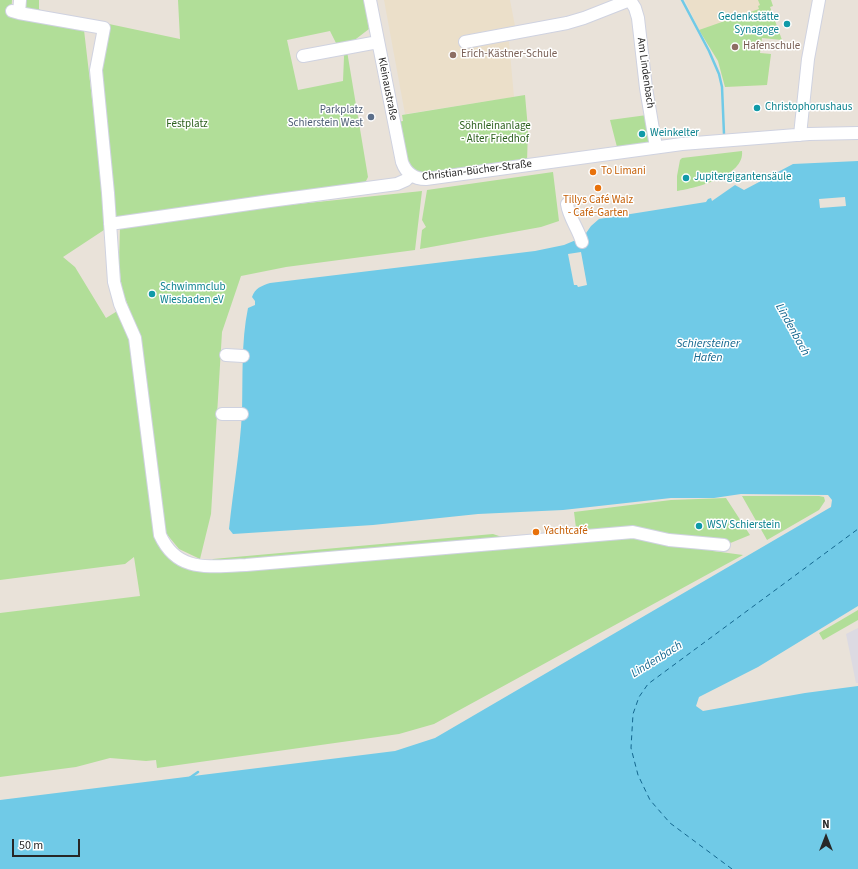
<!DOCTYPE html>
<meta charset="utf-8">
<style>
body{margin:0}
#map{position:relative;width:858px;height:869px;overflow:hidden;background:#e9e2d9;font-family:"Source Sans 3",sans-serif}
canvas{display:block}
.north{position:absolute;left:806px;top:817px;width:40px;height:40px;-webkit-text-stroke:3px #fff;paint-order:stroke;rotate:0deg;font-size:11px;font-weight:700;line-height:16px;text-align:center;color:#272727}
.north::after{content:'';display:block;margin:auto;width:14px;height:18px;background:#272727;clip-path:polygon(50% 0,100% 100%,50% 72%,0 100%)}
.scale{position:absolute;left:12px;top:839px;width:68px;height:18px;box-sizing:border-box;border:2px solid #272727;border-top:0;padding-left:5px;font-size:12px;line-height:14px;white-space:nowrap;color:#272727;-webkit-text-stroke:3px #fff;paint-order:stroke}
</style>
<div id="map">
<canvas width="858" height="869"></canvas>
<div class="north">N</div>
<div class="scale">50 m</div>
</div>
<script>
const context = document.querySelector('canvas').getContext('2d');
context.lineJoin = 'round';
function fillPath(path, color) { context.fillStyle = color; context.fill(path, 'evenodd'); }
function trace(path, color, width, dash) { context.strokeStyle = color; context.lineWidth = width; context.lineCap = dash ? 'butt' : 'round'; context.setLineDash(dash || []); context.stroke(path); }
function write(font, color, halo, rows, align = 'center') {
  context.font = font + ' "Source Sans 3",sans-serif'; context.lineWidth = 3; context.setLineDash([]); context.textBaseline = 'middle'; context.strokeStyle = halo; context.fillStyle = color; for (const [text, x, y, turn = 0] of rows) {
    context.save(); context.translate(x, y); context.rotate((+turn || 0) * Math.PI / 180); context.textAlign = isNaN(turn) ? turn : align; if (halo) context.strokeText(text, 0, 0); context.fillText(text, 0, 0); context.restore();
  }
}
fillPath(new Path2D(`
 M858 628V683H856L846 634Z`), '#dcdae2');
fillPath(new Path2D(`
 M384 0H510L515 26 504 28 506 38 509 42 514 97 405 114Z
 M685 0H771L773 6 770 7 782 40 762 38 760 53 771 54 767 85 725 87 718 61 699 30Z`), '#ebdfc9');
fillPath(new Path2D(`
 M0 0H12L11 15 25 0H39V9L66 27 84 30 107 228 63 257 75 267 106 318 119 310 132 343 164 548 204 568 213 559 493 534 502 537 569 532 576 528 574 512 671 500 726 498 750 535 728 544 714 543 713 551 743 555 434 724 399 734 157 768 156 760 146 761 110 758 76 767 0 777V613L140 596 134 557 125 564 0 580Z
 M178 0H364L369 29 352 42 347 51 368 177 365 183 116 217 100 70 109 24 180 39ZM330 31 336 43 342 45 344 57 343 81 298 90 287 40Z
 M758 0H771L773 6 770 7 782 40 762 38 760 53 771 54 767 85 725 87 718 61 699 30 759 9 758 6 760 5Z
 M525 95 528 129 527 162 424 173 414 170 407 162 398 122 403 121 402 115Z
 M647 115 653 142 617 147 610 120Z
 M742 151C745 176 696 188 677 191V176L680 160 682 158Z
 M553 172 559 221 541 227 420 249 422 230 426 227 422 220 427 190Z
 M422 191 415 250 286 267 241 276 222 332 211 514 200 559 179 549 165 532 137 329 122 290 119 264 120 227 270 207Z
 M742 496H819L824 497 825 501 819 510 767 540Z
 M858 610V620L823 640 819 633Z`), '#b1de98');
fillPath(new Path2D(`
 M858 161V606L758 667 699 697 696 706 703 711 805 693 858 686V869H0V800L395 751 435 738 831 507 832 500 828 495 741 494 714 498H671L563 510 478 514 373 525 233 534 229 529C233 490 240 451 242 412 243 378 241 342 248 308L255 305V301L252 297C255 288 261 286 270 283L535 251 564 245 576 240 584 236 591 226 599 219 706 202 708 199 711 198 712 201 735 185 744 190 793 164Z`), '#70cae7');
fillPath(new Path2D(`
 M845 197 846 206 820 208 819 199Z
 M581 252 587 285 578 287 577 285H574L568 254Z`), '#e9e2d9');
trace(new Path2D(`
 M682 0 709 51 719 74 722 87 724 134
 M188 779 198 772`), '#70cae7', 2.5);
trace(new Path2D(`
 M732 869 670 823 650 800 638 775 631 748 633 714 639 697 648 684 858 529`), '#14678f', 1, [5, 4]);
const minor = new Path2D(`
 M370 0 402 162C406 173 414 179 426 179L682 144 809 134 858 133
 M630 0 635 8 638 18 646 88 656 147
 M12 11 19 13 20 0
 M19 13 104 28 96 70 108 193 114 282 120 304 135 338 160 535C178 574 210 566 246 565L633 532 669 540 724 545
 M465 42 567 23 584 18 630 0
 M303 56 378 42
 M800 135 808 59 819 0
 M567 204C569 218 578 228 582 242
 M110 224 270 201 397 184 406 180 411 175
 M226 355 243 356
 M222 414H242`);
trace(minor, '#cfd2e0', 14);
trace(minor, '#fff', 12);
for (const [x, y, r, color] of [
 [787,24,4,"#0f9aa8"],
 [735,47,4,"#8d6e63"],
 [453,55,4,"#8d6e63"],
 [757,108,4,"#0f9aa8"],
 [371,117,4,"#5c6f8a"],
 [642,134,4,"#0f9aa8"],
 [593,172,4,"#e8710a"],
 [686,178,4,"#0f9aa8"],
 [598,188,4,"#e8710a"],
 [152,294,4,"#0f9aa8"],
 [699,526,4,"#0f9aa8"],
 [536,532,4,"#e8710a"]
]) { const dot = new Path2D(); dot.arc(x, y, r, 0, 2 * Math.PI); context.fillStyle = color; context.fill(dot); trace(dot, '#fff', 1.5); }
write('11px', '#0d838f', '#fff', [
 ["Gedenkstätte",779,18,"right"],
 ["Synagoge",779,31,"right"],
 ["Christophorushaus",765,108],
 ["Weinkelter",650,134],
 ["Jupitergigantensäule",694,178],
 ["Schwimmclub",160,288],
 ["Wiesbaden eV",160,301],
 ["WSV Schierstein",707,526]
], 'left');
write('11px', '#785e54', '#fff', [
 ["Hafenschule",743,47],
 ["Erich-Kästner-Schule",461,55]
], 'left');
write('11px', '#272727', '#fff', [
 ["Am Lindenbach",645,73,82],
 ["Kleinaustraße",387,89,79],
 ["Christian-Bücher-Straße",477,171,-7]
]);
write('11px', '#4e5e75', '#fff', [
 ["Parkplatz",363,111],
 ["Schierstein West",363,124]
], 'right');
write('11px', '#2b5f1c', '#fff', [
 ["Festplatz",187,125],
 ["Söhnleinanlage",495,127],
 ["- Alter Friedhof",495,140]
]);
write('11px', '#c56008', '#fff', [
 ["To Limani",601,172],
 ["Tillys Café Walz",598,201,"center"],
 ["- Café-Garten",598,214,"center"],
 ["Yachtcafé",544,532]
], 'left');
write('italic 12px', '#14678f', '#fff', [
 ["Lindenbach",792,330,61],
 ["Schiersteiner",708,344],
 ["Hafen",708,358],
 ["Lindenbach",657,660,-32]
]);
</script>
